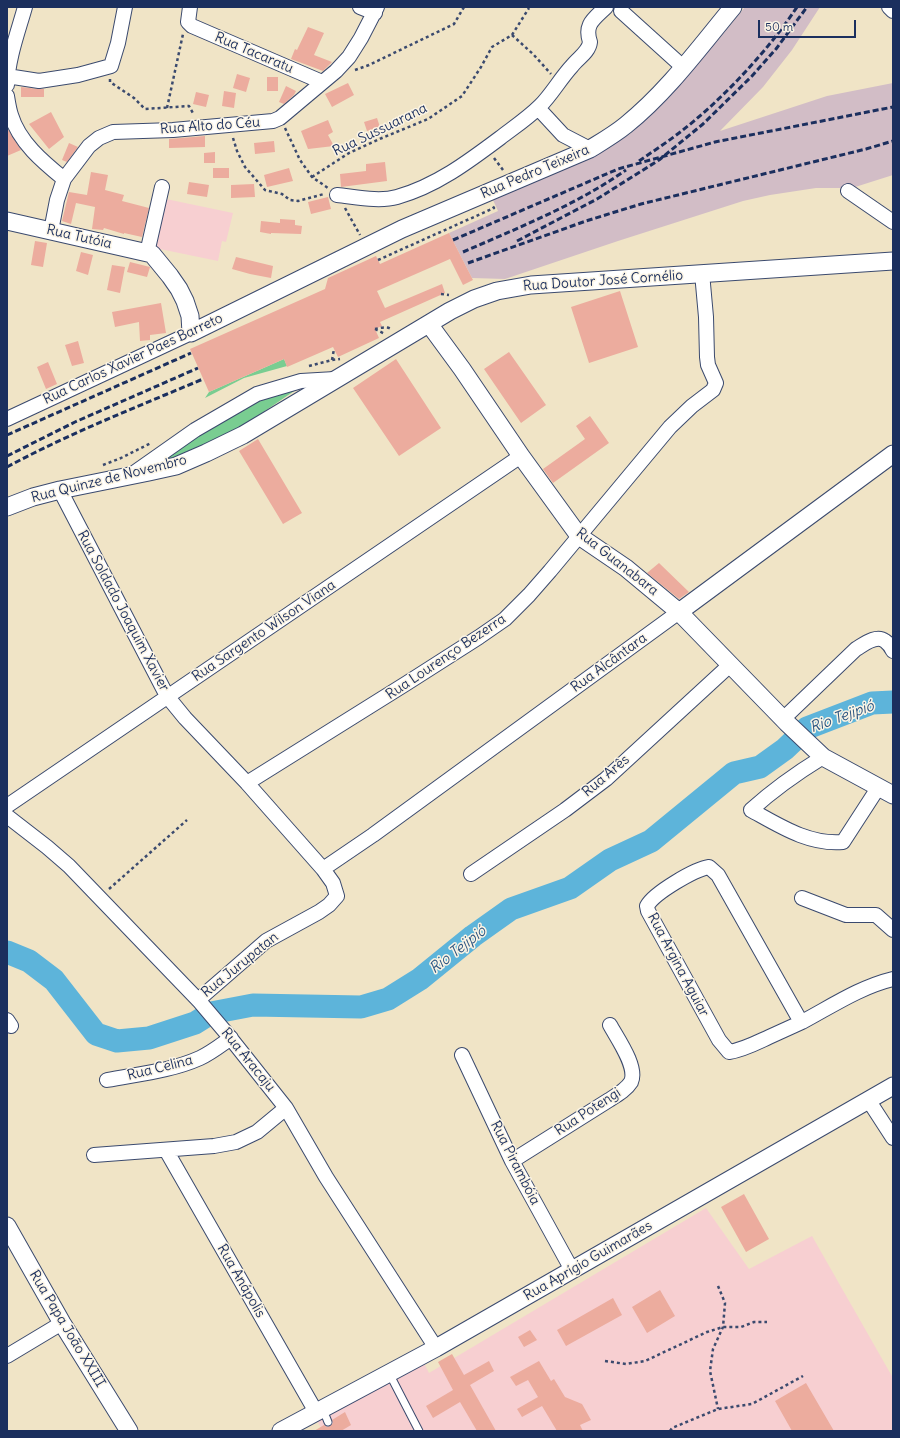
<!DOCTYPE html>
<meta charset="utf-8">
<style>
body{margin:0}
#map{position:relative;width:900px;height:1438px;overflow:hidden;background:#f0e4c6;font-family:Delius,sans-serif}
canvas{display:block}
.frame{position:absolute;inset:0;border:8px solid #1b2f5e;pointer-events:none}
.scale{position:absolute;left:758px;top:20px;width:98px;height:18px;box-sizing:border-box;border:2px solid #1b2f5e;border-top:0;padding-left:5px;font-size:12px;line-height:14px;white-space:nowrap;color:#1b2f5e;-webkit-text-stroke:3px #fcf5e5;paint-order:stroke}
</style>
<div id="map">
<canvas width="900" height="1438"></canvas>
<div class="frame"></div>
<div class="scale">50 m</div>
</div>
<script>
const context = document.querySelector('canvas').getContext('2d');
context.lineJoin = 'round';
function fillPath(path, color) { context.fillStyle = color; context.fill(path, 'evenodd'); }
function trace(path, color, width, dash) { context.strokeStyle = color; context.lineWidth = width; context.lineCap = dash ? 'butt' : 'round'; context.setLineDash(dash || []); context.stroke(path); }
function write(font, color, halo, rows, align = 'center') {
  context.font = font + ' Delius,sans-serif'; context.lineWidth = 3; context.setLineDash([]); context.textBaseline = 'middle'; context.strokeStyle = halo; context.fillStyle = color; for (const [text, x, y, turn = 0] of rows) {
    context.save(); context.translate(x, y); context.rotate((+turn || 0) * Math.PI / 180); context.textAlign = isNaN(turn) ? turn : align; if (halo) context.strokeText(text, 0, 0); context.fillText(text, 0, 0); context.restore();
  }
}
fillPath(new Path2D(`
 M166 199 233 213 226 242 222 241 218 261 155 248Z
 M706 1208 749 1269 812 1236 893 1378V1431H323L317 1421 424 1363 429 1373Z`), '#f7cfd1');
fillPath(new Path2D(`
 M745 7H820L792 50 763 87 720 131 827 96 893 83V175L852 188H816L770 195 743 201 618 241 505 279 472 278 449 233 498 211 493 200 613 143 630 134 718 40Z`), '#d2bdc6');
fillPath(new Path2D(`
 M284 359 287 366 244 378 205 398 209 392Z
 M303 385 240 428 168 461 159 460 239 407Z`), '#79cd91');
trace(new Path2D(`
 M7 952 29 961 54 980 96 1034 117 1041 149 1038 195 1023 211 1013 253 1005 361 1007 388 999 420 979 473 936 511 909 570 888 610 860 651 841 734 773 760 767 785 749 807 728 872 703 893 702`), '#5db4da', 23);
fillPath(new Path2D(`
 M308 27 324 33 314 55 332 62 323 71 291 59 295 49 297 50Z
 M237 74 250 78 246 92 233 88Z
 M267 77H278V91H267Z
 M348 83 354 95 332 107 325 94Z
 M286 86 296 91 294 95 284 104 279 102Z
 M21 87 38 89H44V97H21Z
 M224 91 236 93 234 108 222 106Z
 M196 92 209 95 206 107 193 104Z
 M51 112 64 137 49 149 29 124Z
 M377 118 380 127 367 131 364 122Z
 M328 120 333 132 328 135 334 146 308 149 301 131Z
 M7 128 21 150 7 156Z
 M205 136V147L169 148V139Z
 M274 141 275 152 255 154 254 143Z
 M69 143 78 147 67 162 62 160Z
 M215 152V163H204V153Z
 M385 162 387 181 341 187 340 174 366 171V164Z
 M213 168H229V178H213Z
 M289 168 293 181 267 187 264 175Z
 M91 172 108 175 105 190 124 195 122 201 149 208 142 237 124 233V234L104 228 103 230 92 229 95 207 76 203 71 224 62 221 69 192 87 195Z
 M189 182 209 185 207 197 187 194Z
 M254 184 255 197 231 198V185Z
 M328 197 331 209 311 214 308 202Z
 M280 219 295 220V225L302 226 301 234 271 233V234L260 232 261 221 280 223Z
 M449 233 473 280 463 285 450 259 377 291 385 308 442 284 445 293 380 322 382 326 375 329 379 338 338 357 333 347 287 367 284 359 209 392 190 349 325 289 328 278 376 256 380 264Z
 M35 241 47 243 43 267 31 265Z
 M81 252 93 255 88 275 76 271Z
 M236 257 273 266 271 278 250 274 232 269Z
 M130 262 150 267 147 277 127 272Z
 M112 265 125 267 120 293 107 290Z
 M620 291 638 347 589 363 571 307Z
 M161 303 166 333 150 335V340L140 341 139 322 115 327 112 312Z
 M78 341 84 363 72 366 65 345Z
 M509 352 546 405 521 423 484 369Z
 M396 359 441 428 399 456 353 388Z
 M48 362 57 384 46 389 37 367Z
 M590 416 609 443 553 483 543 469 585 439 576 426Z
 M258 439 302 513 283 524 239 451Z
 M659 563 689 592 679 599 647 573Z
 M744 1194 769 1239 746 1252 721 1207Z
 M660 1290 675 1316 647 1333 632 1307Z
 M613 1298 622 1315 566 1346 557 1330Z
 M530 1330 537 1340 524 1347 518 1337Z
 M452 1354 464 1375 489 1361 494 1371 470 1385 496 1431H477L460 1402 433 1418 426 1406 453 1390 438 1362Z
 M539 1361 551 1381 554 1379 565 1397 582 1404 591 1420 580 1425 583 1431H557L542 1406 522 1417 517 1409 538 1397 528 1380 516 1386 510 1377Z
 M806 1383 834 1431H792L775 1401Z
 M345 1412 351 1425 341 1431H314L324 1425 327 1427 330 1426 333 1423 332 1420Z`), '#ecac9e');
const service = new Path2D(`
 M389 1373 419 1431
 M326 1417 328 1422`);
const minor = new Path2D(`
 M190 7 188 22 192 26 322 82
 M360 7 375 13
 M889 7 893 11
 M621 11 683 67
 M7 76 39 81 78 75 111 66 118 43 125 7
 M7 85C8 58 18 32 25 7
 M7 96C8 102 9 109 11 115 19 142 43 162 64 179
 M538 108 563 135 590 149
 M848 191 893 222
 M337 195C356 197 379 202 397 197 436 186 468 162 500 138 513 128 528 118 540 106 552 94 560 79 572 66 578 58 589 52 590 42 584 24 594 19 606 7
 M51 231 57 200 64 179 89 146 99 138 113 132 173 130 273 121 280 118 336 71 349 57 361 38 377 7
 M147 253 162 187
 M7 419 191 333
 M131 475 195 430 257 394 301 381 335 379
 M60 490 167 696 185 718 247 783 323 869 333 883 337 896 329 905 319 912 266 941 198 1000
 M783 719 856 649C863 645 876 634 885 641 888 643 891 647 893 651
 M823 757C797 773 773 790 751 810 780 826 809 845 843 842L878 788
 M247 783 407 683 479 637 505 619 529 595 550 571 670 427 692 406 713 390 716 383 708 365 707 357 706 317 702 273
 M7 806 521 456
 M7 816 47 847 69 866 200 1002 228 1035 286 1108 326 1177 436 1348
 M323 869 373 835 679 612
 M471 874 565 810 606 779 730 665
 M802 898 846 915H876L893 930
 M7 1020 11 1026
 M801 1022 718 875 709 867C695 869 654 893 647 906L648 911 719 1040 729 1052C743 1050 756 1043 769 1037 780 1032 791 1027 802 1022 832 1006 860 987 893 979
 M462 1055 512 1161 572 1270
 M107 1080C138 1074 171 1071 200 1058 211 1053 221 1045 231 1038
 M869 1101 893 1138
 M166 1150 316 1412
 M94 1155 214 1146 236 1142 257 1132 286 1108
 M512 1161 609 1100C617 1095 626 1090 631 1082 638 1067 617 1038 610 1025
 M7 1356 62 1323`);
const tertiary = new Path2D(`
 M7 221 152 254 170 276 179 289 185 301 190 316 191 333 402 229 590 149C603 141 615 134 626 125 667 92 699 48 733 7
 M429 324 462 369 521 456 579 536 626 568 679 612 787 723 823 757 893 795
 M7 507 33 497 60 490 149 472 176 466 206 453 243 435 450 311 474 299 497 291 531 285 893 261
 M679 612 893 454
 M7 1226 62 1323 129 1431
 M281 1431 436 1348 893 1086`);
trace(service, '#3b4a6e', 9);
trace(minor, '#3b4a6e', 16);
trace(tertiary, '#3b4a6e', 19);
trace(new Path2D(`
 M512 35 533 54 551 74
 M355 70 369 65 454 24 464 7
 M110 79V82L134 98 145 109 189 106 194 115
 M167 108 183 34
 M285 128 300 160 312 177 328 188
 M233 138 237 151 245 167 265 190 282 194 290 200 298 201 324 194
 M494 158 503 170
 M312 177 349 153 382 138 428 119 462 96 481 67 492 47 512 35 529 8
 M345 208 360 235
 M378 260 494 208 492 205
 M441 294 449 295
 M375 329C380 328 387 326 391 329
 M375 329 385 334
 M332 360 334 349
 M309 366 332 360 340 359
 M103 465 121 458 151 443
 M109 889 187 820
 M718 1286 725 1303 723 1327 713 1349 710 1371 718 1409
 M605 1361 626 1364 645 1361 707 1332 723 1327H741L754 1322H767
 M670 1431 672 1428 718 1409 752 1404 803 1376`), '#3b4a6e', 2.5, [3, 3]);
trace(service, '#fff', 7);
trace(minor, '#fff', 14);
trace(tertiary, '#fff', 17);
trace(new Path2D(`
 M639 161C652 152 666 143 679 133 721 101 768 51 797 7
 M453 240 618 169 715 142 893 107
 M517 241 597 199 659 160 703 124 752 76 776 49 807 7
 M463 252C518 228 576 205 626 170
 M468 263 586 221 641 204 866 149 893 141
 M7 435 191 353
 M7 456 75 422 198 368
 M7 467C70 433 137 407 203 379`), '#1b2f5e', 3, [6, 3]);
write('14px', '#1b2f5e', '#fcf5e5', [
 ["Rua Tacaratu",254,53,23],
 ["Rua Alto do Céu",210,126,-4],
 ["Rua Sussuarana",380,130,-26],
 ["Rua Pedro Teixeira",535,172,-23],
 ["Rua Tutóia",79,237,13],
 ["Rua Doutor José Cornélio",603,281,-4],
 ["Rua Carlos Xavier Paes Barreto",133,359,-25],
 ["Rua Quinze de Novembro",109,479,-14],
 ["Rua Guanabara",617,562,38],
 ["Rua Soldado Joaquim Xavier",123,611,62],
 ["Rua Sargento Wilson Viana",264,631,-34],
 ["Rua Lourenço Bezerra",446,657,-34],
 ["Rua Alcântara",609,663,-36],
 ["Rua Arês",606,776,-40],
 ["Rua Jurupatan",240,965,-39],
 ["Rua Argina Aguiar",678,965,62],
 ["Rua Aracaju",248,1060,51],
 ["Rua Celina",160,1068,-14],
 ["Rua Potengi",588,1112,-33],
 ["Rua Pirambóia",515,1163,63],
 ["Rua Aprígio Guimarães",588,1261,-30],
 ["Rua Anápolis",241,1281,60],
 ["Rua Papa João XXIII",67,1329,59]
]);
write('italic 15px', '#2f5783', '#fcf5e5', [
 ["Rio Tejipió",842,717,-20],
 ["Rio Tejipió",458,950,-38]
]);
</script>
